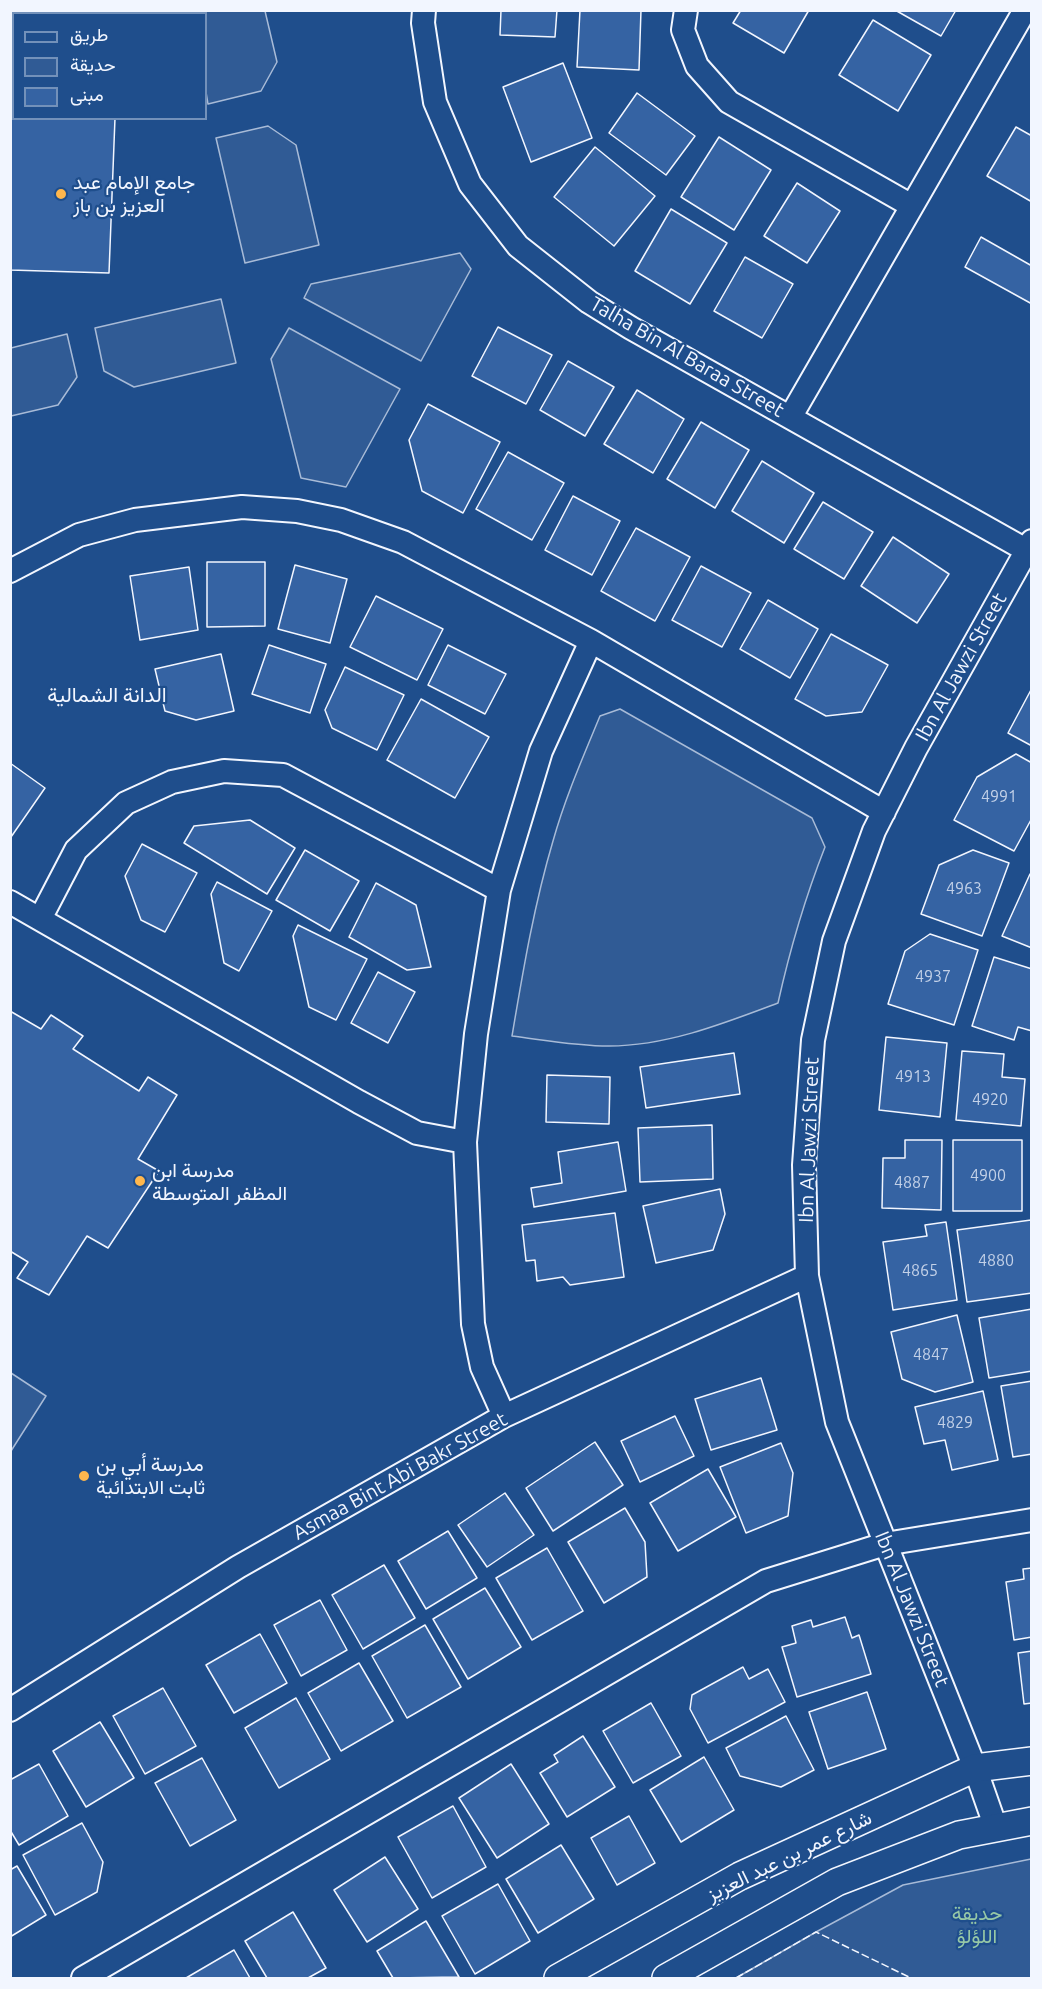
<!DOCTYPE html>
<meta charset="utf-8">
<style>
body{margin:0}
#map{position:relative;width:1042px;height:1989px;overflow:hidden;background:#1f4e8c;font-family:Ubuntu,Vazirmatn,sans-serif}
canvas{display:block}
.frame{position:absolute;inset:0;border:12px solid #f2f6ff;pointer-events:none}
.legend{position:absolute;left:12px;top:12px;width:195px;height:108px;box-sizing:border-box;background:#1f4e8c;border:2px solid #7391ba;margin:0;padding:8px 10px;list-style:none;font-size:18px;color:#f2f6ff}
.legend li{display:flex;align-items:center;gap:12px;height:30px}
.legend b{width:30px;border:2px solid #7391ba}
</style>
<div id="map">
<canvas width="1042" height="1989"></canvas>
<div class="frame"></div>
<ul class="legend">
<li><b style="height:8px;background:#1f4e8c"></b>طريق</li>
<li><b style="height:16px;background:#305b95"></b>حديقة</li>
<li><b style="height:16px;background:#3563a3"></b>مبنى</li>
</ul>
</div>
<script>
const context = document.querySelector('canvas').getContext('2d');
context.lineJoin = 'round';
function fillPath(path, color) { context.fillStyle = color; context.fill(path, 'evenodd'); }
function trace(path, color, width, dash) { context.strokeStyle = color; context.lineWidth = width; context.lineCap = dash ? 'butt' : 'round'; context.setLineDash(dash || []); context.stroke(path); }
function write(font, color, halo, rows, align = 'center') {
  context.font = font + ' Ubuntu,Vazirmatn,sans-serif'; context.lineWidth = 4.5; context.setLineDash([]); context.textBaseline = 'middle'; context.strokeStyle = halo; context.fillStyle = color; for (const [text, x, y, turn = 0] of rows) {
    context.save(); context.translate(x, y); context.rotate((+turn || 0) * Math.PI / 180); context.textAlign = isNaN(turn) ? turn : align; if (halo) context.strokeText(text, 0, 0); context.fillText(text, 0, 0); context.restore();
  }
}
const green = new Path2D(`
 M187 11H265L277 62 261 91 208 104 206 92V14L187 13Z
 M268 126 296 145 319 245 245 263 216 138Z
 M460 253 471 269 421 361 304 298 311 284Z
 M221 299 236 363 134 387 104 371 95 328Z
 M289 328 400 389 346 487 301 478 271 359Z
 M67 334 77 377 58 405 11 416V348Z
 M620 709 812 818 825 847C805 898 790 949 778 1003 725 1023 667 1046 609 1046 576 1046 544 1040 512 1036 523 971 534 905 553 841 565 798 583 757 600 716Z
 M11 1373 46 1396 11 1451Z
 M1031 1859V1978H736L816 1932 903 1885Z`);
fillPath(green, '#305b95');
trace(green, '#a8bbd7', 1.5);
const building = new Path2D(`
 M501 10H557L555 37 500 35Z
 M580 10H641L639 70 577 67Z
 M741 10H809L784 53 733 23Z
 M895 10H956L941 36Z
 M873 20 931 55 898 111 839 75Z
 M10 37H14V118H115L109 273 10 270Z
 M563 63 592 138 531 162 503 87Z
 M637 93 695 136 666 175 609 133Z
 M1016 127 1032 136V202L987 176Z
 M719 137 771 170 734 230 681 197Z
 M595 147 655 196 614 246 554 197Z
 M797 183 840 211 807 263 764 236Z
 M671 209 727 243 690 304 635 271Z
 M981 237 1032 266V304L965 267Z
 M745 257 793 284 762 338 714 311Z
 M498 327 552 355 526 404 472 376Z
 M568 361 614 387 585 436 540 410Z
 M637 390 684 419 653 473 604 444Z
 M428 404 500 442 463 513 422 491 409 440Z
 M701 422 749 450 715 508 667 479Z
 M508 452 564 483 532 540 476 509Z
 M762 461 814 493 784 543 732 511Z
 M573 496 620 521 592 575 545 550Z
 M823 502 873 532 844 579 794 549Z
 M636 528 690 557 655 621 601 591Z
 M893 537 949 574 917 623 861 586Z
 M207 562H265V626L207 627Z
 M295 565 347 579 330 643 278 629Z
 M701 566 751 593 722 647 672 620Z
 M189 567 198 630 140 640 130 576Z
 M376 596 443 629 417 680 350 647Z
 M768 600 818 629 790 678 740 649Z
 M831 634 888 665 862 712 826 716 795 699Z
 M269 645 326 664 310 713 252 694Z
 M448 645 506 674 485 714 428 685Z
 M221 654 234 711 196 720 165 711 155 669Z
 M345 667 404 695 377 750 332 728 325 710Z
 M1032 688V746L1008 733Z
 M421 699 489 737 455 798 387 760Z
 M1016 754 1032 763V818L1014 851 954 820 977 777Z
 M10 763 45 788 11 837H10Z
 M250 820 295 848 267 894 184 843 194 826Z
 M142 844 197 873 165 932 141 920 125 876Z
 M305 850 359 881 330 931 276 900Z
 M973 850 1009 863 982 936 921 914 939 865Z
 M1030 874 1032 875V948L1002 936Z
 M217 882 272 911 239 971 224 963 211 894Z
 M376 883 416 905 431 967 407 970 349 937Z
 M298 925 367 959 336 1020 309 1007 293 936Z
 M930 934 978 950 954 1025 888 1004 905 951Z
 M994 957 1032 969V1031L1018 1027 1014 1040 972 1026Z
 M378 972 415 992 388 1043 351 1023Z
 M10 1011 41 1029 51 1015 83 1036 73 1049 139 1091 148 1077 177 1095 138 1159 159 1171 108 1248 87 1236 49 1295 17 1278 28 1262 10 1251Z
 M886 1037 947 1043 940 1117 879 1110Z
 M962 1051 1004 1054 1002 1077 1025 1079 1021 1126 956 1120Z
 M734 1053 740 1094 646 1108 640 1067Z
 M547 1075 610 1077 609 1124 546 1122Z
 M712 1125 713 1179 640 1182 638 1128Z
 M905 1140H942L941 1210 882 1208 883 1158H905Z
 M953 1140H1022V1211H953Z
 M618 1142 626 1191 534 1207 531 1188 562 1183 558 1152Z
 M720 1189 725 1214 713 1250 656 1263 643 1206Z
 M615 1213 624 1277 570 1285 563 1277 537 1281 535 1260 526 1261 522 1225Z
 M1031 1220 1032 1293 967 1302 957 1230Z
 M946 1222 957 1300 893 1310 883 1242 927 1236 925 1225Z
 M1032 1309V1371L989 1378 979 1318Z
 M957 1315 973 1382 935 1392 902 1379 891 1332Z
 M761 1378 777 1430 711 1450 695 1399Z
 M1032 1381V1454L1013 1457 1001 1386Z
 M983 1391 998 1460 952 1470 945 1440 924 1444 915 1407Z
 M675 1416 694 1456 640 1482 621 1441Z
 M595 1442 623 1485 553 1531 526 1488Z
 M781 1443 793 1473 788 1516 746 1533 720 1467Z
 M708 1469 736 1517 678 1551 650 1503Z
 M505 1493 534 1535 487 1567 458 1525Z
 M625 1508 645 1542 647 1577 604 1603 568 1542Z
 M448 1531 477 1578 426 1609 398 1561Z
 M547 1548 583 1611 532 1640 496 1578Z
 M384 1565 415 1618 363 1649 332 1595Z
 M1032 1568V1637L1014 1640 1006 1582 1024 1579 1023 1569Z
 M485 1588 521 1647 468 1679 433 1619Z
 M320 1600 347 1650 301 1676 274 1625Z
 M845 1617 852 1638 859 1635 871 1674 797 1697 782 1647 796 1643 792 1626 811 1620 813 1627Z
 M425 1625 461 1687 407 1718 372 1656Z
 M260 1634 287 1683 234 1713 206 1665Z
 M1032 1651V1703L1024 1704 1018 1653Z
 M359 1663 393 1721 341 1751 308 1693Z
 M743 1667 749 1679 768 1669 785 1702 708 1743 690 1709 692 1695Z
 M163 1688 196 1746 145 1774 113 1716Z
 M867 1692 886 1749 828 1769 809 1712Z
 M296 1698 330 1759 279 1788 245 1728Z
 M651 1703 681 1756 633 1783 603 1731Z
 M786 1716 814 1770 781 1787 740 1776 726 1748Z
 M100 1722 134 1778 86 1807 53 1751Z
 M583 1736 615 1787 567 1817 540 1773 558 1762 554 1755Z
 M704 1757 734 1810 681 1842 650 1790Z
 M202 1758 236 1820 190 1846 155 1783Z
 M39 1764 68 1816 19 1845 10 1830V1780Z
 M511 1764 549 1824 497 1858 459 1798Z
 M453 1806 486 1867 432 1898 398 1837Z
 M629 1816 655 1863 617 1885 591 1838Z
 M82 1823 103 1862 97 1892 55 1915 23 1855Z
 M561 1845 594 1899 538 1933 506 1879Z
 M385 1857 418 1909 367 1942 334 1890Z
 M17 1866 46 1915 10 1937V1870Z
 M498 1884 530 1941 475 1974 442 1916Z
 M293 1912 326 1968 308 1978H267L245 1941Z
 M426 1921 459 1977 393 1978 377 1951Z
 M234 1950 250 1978H186Z`);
fillPath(building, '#3563a3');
trace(building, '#f2f6ff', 1.5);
const minor = new Path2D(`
 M424 10 423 23 435 102 470 184 518 246 589 302 631 328 1026 550
 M686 10 683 30 697 66 729 102 912 206
 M791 416 1025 10
 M10 571 79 535 135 520 242 507 297 511 341 520 403 542 591 641 884 812
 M10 902 359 1102 417 1133 465 1142
 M40 919 76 850 126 803 172 782 224 771 283 775 499 890
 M504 1416 482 1367 473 1324 465 1142 476 1034 499 890 541 751 591 641
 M10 1710 238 1567 504 1416 807 1276
 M996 1828 975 1768 837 1422 807 1276 804 1165 813 1040 834 941 874 831 916 748 1032 541
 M83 1978 766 1581 885 1544 1032 1520`);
const tertiary = new Path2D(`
 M558 1978 740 1876 975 1768 1032 1761
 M666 1978 837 1882 959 1835 1032 1821`);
trace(minor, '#f2f6ff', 26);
trace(tertiary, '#f2f6ff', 30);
trace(minor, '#1f4e8c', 22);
trace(tertiary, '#1f4e8c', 27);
trace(new Path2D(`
 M736 1978 816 1932 911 1978`), '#f2f6ff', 1.5, [8, 3]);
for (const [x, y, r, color] of [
 [61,194,6,"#ffb74d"],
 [140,1181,6,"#ffb74d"],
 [84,1476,6,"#ffb74d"]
]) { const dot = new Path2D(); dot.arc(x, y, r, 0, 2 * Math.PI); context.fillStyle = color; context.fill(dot); trace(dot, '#1f4e8c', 2); }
write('16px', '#c3d1e8', null, [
 ["4991",999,797],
 ["4963",964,889],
 ["4937",933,977],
 ["4913",913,1077],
 ["4920",990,1100],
 ["4900",988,1176],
 ["4887",912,1183],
 ["4880",996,1261],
 ["4865",920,1271],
 ["4847",931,1355],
 ["4829",955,1423]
]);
write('20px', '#f2f6ff', '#1f4e8c', [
 ["جامع الإمام عبد",73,182],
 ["العزيز بن باز",73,205],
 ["مدرسة ابن",152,1170],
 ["المظفر المتوسطة",152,1193],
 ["مدرسة أبي بن",96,1464],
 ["ثابت الابتدائية",96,1487]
], 'left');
write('20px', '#f2f6ff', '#1f4e8c', [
 ["Talha Bin Al Baraa Street",687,357,30],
 ["Ibn Al Jawzi Street",961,667,-61],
 ["Ibn Al Jawzi Street",809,1140,-88],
 ["Asmaa Bint Abi Bakr Street",400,1476,-29],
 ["Ibn Al Jawzi Street",912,1609,68],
 ["شارع عمر بن عبد العزيز",789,1856,-26]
]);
write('20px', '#97c8a6', '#1f4e8c', [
 ["حديقة",977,1913],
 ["اللؤلؤ",977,1936]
]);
write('21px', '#f2f6ff', '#1f4e8c', [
 ["الدانة الشمالية",107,695]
]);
</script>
